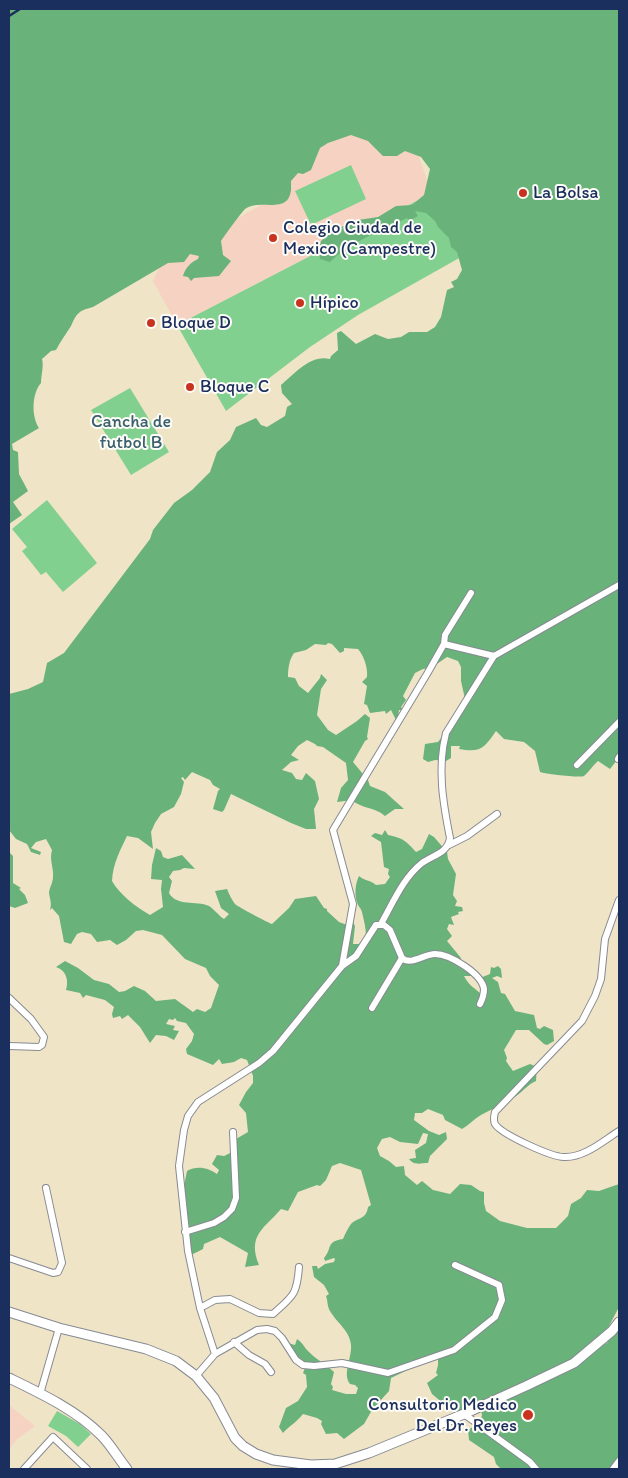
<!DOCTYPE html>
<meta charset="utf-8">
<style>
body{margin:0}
#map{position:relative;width:628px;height:1478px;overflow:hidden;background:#f0e4c7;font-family:Itim,sans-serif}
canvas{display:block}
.frame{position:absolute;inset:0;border:10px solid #1b2f5e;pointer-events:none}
</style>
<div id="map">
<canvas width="628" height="1478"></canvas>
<div class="frame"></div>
</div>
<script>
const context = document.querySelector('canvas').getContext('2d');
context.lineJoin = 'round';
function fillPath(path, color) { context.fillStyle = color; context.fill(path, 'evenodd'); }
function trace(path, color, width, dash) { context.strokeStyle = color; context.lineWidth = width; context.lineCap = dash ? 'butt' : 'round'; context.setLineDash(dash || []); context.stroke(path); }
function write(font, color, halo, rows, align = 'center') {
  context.font = font + ' Itim,sans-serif'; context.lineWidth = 4; context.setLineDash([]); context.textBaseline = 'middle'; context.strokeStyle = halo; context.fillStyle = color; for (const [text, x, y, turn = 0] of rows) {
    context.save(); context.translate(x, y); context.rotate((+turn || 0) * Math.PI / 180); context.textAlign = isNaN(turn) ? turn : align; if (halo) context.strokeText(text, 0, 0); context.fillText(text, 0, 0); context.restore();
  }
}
fillPath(new Path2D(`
 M369 127 412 138 432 193 177 325 153 281 162 261 293 187 284 161Z
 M9 1405 35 1426 17 1439 9 1450Z`), '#f6d2c3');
fillPath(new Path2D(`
 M351 165 366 199 311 225 295 191Z
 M432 193 461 257 358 315 310 347 226 411 177 325Z
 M130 388 169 452 131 475 91 410Z
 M47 500 97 563 63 592 46 572 41 575 22 551 27 547 12 529Z
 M57 1411 80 1424 91 1434 78 1447 66 1436 48 1426Z`), '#82d08f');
fillPath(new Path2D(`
 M9 9H619V761L617 760 610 769 598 761C593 765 589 772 584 776 580 778 546 774 540 772L535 751 524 742 504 739 496 731C484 748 481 753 459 749L460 746H451V758L446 761 435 760 428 762 423 759 425 744 438 742 448 729 465 699 461 681V667L458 661 447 657 431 668 423 669 415 673 403 696 406 700 401 707 403 710H399L397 722 391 710 386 714 385 711 370 713 367 705 364 704 367 686 362 682 367 677C368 668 364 656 358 649L344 648V651L340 653 332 644 328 643 326 645 315 644 306 650 294 653C289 660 288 669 288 677L295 678 299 686 308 693 320 678 321 674 327 680 321 689 317 715 328 730 336 735 357 721 365 714 370 718 367 737 368 739 365 741 353 762 368 780 370 786 385 792 404 809H395L385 816C375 807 362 809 352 800L337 802 341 788 348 780 346 763 323 747 317 746 315 744 307 740 298 746 291 755 299 760 291 762 282 770 292 773 296 779 302 780 306 773 315 781 319 799 314 809 316 829H306L291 823 231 794 224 810 222 812 213 809 218 791 220 789 213 785 210 780 192 772 185 780 183 777 181 778 184 782 181 794 174 807 161 814 155 823 151 832 153 849 138 838 127 836C120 851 113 863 112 881 120 895 136 907 150 915L163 907 161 889 162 880 151 879 152 865 156 848 161 851 163 857 168 859 182 855 195 869 184 868 180 870 173 871 169 877 172 881 169 893C177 907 196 900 209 906 214 909 219 916 224 919L229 914 221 908 215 891 227 889C229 894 232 900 235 904 238 907 269 923 272 924L289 908 295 899 316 896 324 908 327 909V911L339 922 347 925 350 928 353 922 355 926 353 944H359L366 937C366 928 364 921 362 912 361 909 360 908 358 905 354 896 355 884 359 876 364 881 371 880 376 885L385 884 390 877 388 874 389 869 384 867 381 842 371 836 375 833 382 835 385 830 388 835C403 838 406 841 416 852L422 849 429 834 434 837 447 852 448 859 456 874 453 895 457 901 455 906 462 907 463 911 458 912 459 914 451 917 454 925 449 924 447 929 452 936 447 941 461 958 458 966 473 976H464C470 987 474 987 482 995L480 978 490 974 491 967 494 968 498 966 501 969 502 978 497 976 492 978 498 982 501 993 505 994 515 1011 534 1015 537 1028 540 1029 544 1026 553 1030 554 1041 547 1045 544 1044 529 1030H516L504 1050 507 1058 506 1061 513 1071 530 1064 537 1067 536 1081C529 1084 525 1089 520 1093 510 1102 493 1108 481 1115 474 1119 469 1125 462 1129L445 1120 443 1115 428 1109 422 1113H415L414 1120 429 1131 439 1135 446 1132 447 1139 430 1156 428 1163C421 1163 414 1166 409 1159L416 1158 415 1150 426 1143 428 1134 423 1133 418 1144 400 1142 390 1137 382 1139 377 1148 380 1156 389 1161 396 1167 404 1166 405 1175 417 1185 422 1181 433 1190 450 1194 460 1184 471 1185 480 1191 484 1192V1203L486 1211 500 1221 527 1228H556L568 1216 571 1204 581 1198 587 1190 599 1191 619 1184V1307L607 1330 593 1349 607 1343 612 1333 619 1331V1469H501L496 1464 494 1457 469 1440 468 1430 480 1422 482 1415 481 1410 467 1413 450 1409 432 1394 427 1383 438 1375 436 1373 438 1365V1358L422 1363 391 1378 389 1391 372 1410 364 1424 344 1439 337 1433 326 1434 321 1424 322 1421 317 1418 303 1414C297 1422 289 1426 283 1433L279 1427 286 1408 298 1401 307 1387 306 1375 303 1373 305 1368 284 1342 295 1345 297 1339C304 1344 303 1346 308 1351 315 1359 326 1364 334 1372L331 1384 333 1387 332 1390 346 1394H356L358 1388 355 1385 350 1384C342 1374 352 1358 351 1345 350 1331 337 1323 330 1311 327 1306 328 1301 326 1296L329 1294 324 1285 314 1277 312 1266H317L318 1269 325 1264 334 1262 335 1259 334 1258 325 1261 324 1258C333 1248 325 1242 343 1239 345 1234 348 1228 351 1224 358 1217 366 1220 368 1207L371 1205 361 1170 340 1163 332 1166 326 1180 320 1186 317 1185 298 1192 288 1211 281 1209C264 1229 247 1235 259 1265L245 1267 248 1253 220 1237 204 1244 203 1249 191 1255 184 1186 187 1171C197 1165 209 1168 217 1174L219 1170 212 1164 217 1155 224 1156 230 1153 236 1139 248 1132 246 1113 239 1105 246 1092 253 1083V1076L247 1060 241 1058 234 1062 222 1064 219 1059 213 1065 187 1054 186 1049 192 1041 194 1034 186 1023 177 1021 175 1018 173 1020 169 1019 166 1024 175 1026 173 1030 179 1031 174 1040 166 1036 156 1035 150 1043 140 1027 128 1015 122 1019 120 1016 113 1018 112 1014 114 1007 105 1000 86 995 83 998 80 993 66 990C69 980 66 970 56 967L65 961 78 968 94 980 109 984 119 992 125 991 134 986 145 991 156 1001 175 999 193 1012 197 1009 205 1012 211 1008 219 985 210 976 206 968 185 959 162 935 143 930 136 931 126 940 117 945 110 940 97 942 91 934 82 932 77 934 71 944 64 942 59 916 52 908 50 910C52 903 50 900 49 893 49 888 53 883 53 877 54 868 49 860 52 850L46 839 36 842 31 848 41 852 40 855 31 852 27 844 16 839 9 830V694L28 689 43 682 47 663 64 653 150 539 153 530 174 503 192 490 210 472 217 452 230 440 236 427 256 418 261 425 267 427 285 416 287 407 292 404 282 393 281 385C295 373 311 354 330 359L331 356 338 350 337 333 341 331 356 344 375 334 388 339 401 337 409 332H427L435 327 441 317 447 290 454 287 451 282 457 279 462 270 457 252 451 247 449 238 438 227 435 221 426 213 415 211 418 216 409 221 407 218 397 223 396 228C376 229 344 248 330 262L320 259 319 249 321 241 334 230 358 220 378 217 396 206 412 205 424 195 430 169 421 157 405 151 397 156H383L368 141 351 135 328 143 320 148 311 170 303 174 298 173 291 181C294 219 262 197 245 209 241 213 225 235 221 241L223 255 231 261 219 276 194 278 191 281 188 277 183 276C186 267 190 263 198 259L199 256 190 254 184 262 168 263 93 307C78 311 77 313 71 326 66 334 60 342 56 350L51 351 42 359C44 366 41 375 41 383 32 393 31 416 39 428L12 444 13 450 18 452 19 474 28 491 13 502 22 515 9 524Z
 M9 852 13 856V883L21 888 19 889 25 895 28 903 15 908 9 906Z`), '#69b27a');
const street = new Path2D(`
 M444 644 494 656 619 585
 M618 759 619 757
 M577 765 619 722
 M449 845 467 836 497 814
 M619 900 605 939 601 979 595 996 582 1021 495 1112C494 1116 493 1120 495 1124 501 1134 551 1157 564 1157 584 1158 603 1141 619 1131
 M381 924C393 903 403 878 422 863 433 855 448 853 450 838 443 803 437 768 446 733L494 656
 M342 966 356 956 376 925H384L390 930 402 958C411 966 424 954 435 954 450 954 482 974 484 989 484 995 482 1000 480 1004
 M9 998 31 1019 44 1037 42 1045 39 1047 9 1046
 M372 1008 402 958
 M185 1232 214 1223 224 1217 232 1209 236 1198 233 1132
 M9 1258 53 1273 58 1272 62 1263 46 1188
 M200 1308 215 1300 230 1299 259 1313 273 1314C293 1296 297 1295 299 1267
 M234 1342 249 1355 265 1364 271 1372
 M215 1354 257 1330 267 1329 275 1331 282 1338 296 1360 303 1365 314 1366 342 1363 388 1373 454 1350 495 1317 502 1300 499 1285 455 1265
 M196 1376 215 1354 200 1308 188 1251 179 1166 184 1130 188 1116 198 1102 259 1063 273 1051 342 966 353 904 333 830 427 674 444 644 445 635 471 593
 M40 1394 59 1328
 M464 1414 530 1462 536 1469
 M24 1469 53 1437 87 1469
 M613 1469 619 1461`);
const secondary = new Path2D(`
 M9 1312 59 1328 146 1349 176 1361 196 1376 214 1398 235 1438 243 1446 256 1454 273 1460 311 1465 335 1464 369 1453 464 1414 526 1386 574 1363 612 1331 619 1322
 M9 1378C40 1393 76 1410 101 1435 111 1445 118 1458 127 1469`);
trace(street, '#868a92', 8);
trace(secondary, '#868a92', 11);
trace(street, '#fff', 6);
trace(secondary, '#fff', 9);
trace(new Path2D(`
 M9 16 20 9`), '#1b2f5e', 2.5);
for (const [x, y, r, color] of [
 [523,193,5,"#c8321e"],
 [273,238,5,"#c8321e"],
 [300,303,5,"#c8321e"],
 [151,323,5,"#c8321e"],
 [190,387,5,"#c8321e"],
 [528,1415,6,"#c8321e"]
]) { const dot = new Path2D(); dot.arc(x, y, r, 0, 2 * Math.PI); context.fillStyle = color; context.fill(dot); trace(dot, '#fdfcf7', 2); }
write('18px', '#1b2f5e', '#fdfcf7', [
 ["La Bolsa",533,193],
 ["Colegio Ciudad de",283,228],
 ["Mexico (Campestre)",283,249],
 ["Hípico",310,303],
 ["Bloque D",161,323],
 ["Bloque C",200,387],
 ["Consultorio Medico",517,1405,"right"],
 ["Del Dr. Reyes",517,1426,"right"]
], 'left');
write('18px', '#3a5f6d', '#fdfcf7', [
 ["Cancha de",131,422],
 ["futbol B",131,443]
]);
</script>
